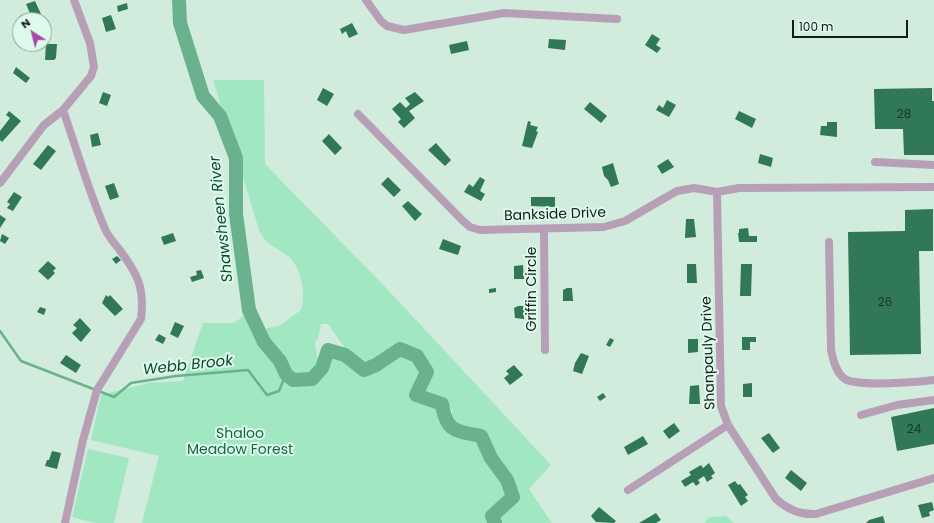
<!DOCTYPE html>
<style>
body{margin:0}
#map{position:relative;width:934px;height:523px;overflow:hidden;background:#d1ecdd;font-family:Poppins,sans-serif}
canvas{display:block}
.north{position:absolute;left:12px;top:12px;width:40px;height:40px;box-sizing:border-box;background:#defaea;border:1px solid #8da296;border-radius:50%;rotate:324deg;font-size:11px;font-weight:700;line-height:16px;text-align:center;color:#131d17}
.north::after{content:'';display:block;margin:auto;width:14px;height:18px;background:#aa46ac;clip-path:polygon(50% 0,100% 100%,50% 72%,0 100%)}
.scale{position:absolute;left:792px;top:20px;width:116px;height:18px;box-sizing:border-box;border:2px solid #131d17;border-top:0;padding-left:5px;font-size:12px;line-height:14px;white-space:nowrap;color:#131d17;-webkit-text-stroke:3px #defaea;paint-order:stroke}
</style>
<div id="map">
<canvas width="934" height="523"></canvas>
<div class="north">N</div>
<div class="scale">100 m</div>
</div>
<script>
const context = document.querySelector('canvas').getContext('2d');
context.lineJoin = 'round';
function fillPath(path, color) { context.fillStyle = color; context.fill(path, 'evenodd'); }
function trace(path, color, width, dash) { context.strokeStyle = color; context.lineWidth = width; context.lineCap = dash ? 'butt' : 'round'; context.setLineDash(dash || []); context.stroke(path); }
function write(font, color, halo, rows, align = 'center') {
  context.font = font + ' Poppins,sans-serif'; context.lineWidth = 4; context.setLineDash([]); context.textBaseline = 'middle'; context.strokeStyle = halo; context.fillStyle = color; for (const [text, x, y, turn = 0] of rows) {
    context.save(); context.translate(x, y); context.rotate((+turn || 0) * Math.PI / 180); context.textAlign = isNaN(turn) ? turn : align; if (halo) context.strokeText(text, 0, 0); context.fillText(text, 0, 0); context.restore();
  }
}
fillPath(new Path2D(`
 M213 80H264L265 164 389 291 551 465 529 489 552 523H142L159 456 91 440 101 395 149 383 183 381 203 323H235L249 310 264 342 280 361 286 374 293 380 312 379 322 368 328 350 345 355 354 361 328 324H321L318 339 315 341C315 351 322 365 315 374 309 376 299 380 293 377 284 373 285 362 281 354 276 345 262 341 267 328L279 326 301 310C306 294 302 269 289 257 276 246 267 247 259 230ZM437 400 441 402 446 408H450L452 411 451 418 446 421 444 419 442 404 434 401Z
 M88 449 129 458 114 523H95L72 517Z
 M726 516 734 523H704L709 517Z`), '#a1e7c1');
trace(new Path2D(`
 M0 331 21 361 114 397 131 383 176 376 248 370 267 395 279 391 286 374`), '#6ab18d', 2.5);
trace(new Path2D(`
 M179 0 180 23 203 96 220 116 236 158V214L249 310 264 342 280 361 286 374 293 380 312 379 322 368 328 350 345 355 364 370 376 365 400 349 417 356 427 372 416 395 442 404C446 432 456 431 481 436L491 458 507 480 513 497 492 516 495 523`), '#6ab18d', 14);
fillPath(new Path2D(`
 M35 1 41 14 32 18 26 4Z
 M127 3 128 9 118 12 117 6Z
 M111 15 116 29 106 32 102 18Z
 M352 23 358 34 349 38 346 31 342 34 340 29Z
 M652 34 660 39 656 45 661 48 657 53 645 45Z
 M549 39 566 40 565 50 548 48Z
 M467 41 469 50 451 54 449 45Z
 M46 44H57L56 58 54 60H45Z
 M16 67 30 78 26 83 13 73Z
 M323 88 334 94 327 106 317 100Z
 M932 88V101H934V155H904L903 129H875L874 89Z
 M103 92 111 95 107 106 99 103Z
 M415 92 424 101 409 111 415 118 404 128 398 122 401 119 392 109 400 102 406 108 410 104 405 98Z
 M667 100 676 105 669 117 656 110 659 105 663 108Z
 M590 102 607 116 601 123 584 109Z
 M9 111 21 121 2 142 0 140V131L10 118 6 115Z
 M739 111 756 119 752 128 735 119Z
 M528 121 531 122 530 125 538 127 536 131 538 132 532 148 522 146Z
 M827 122H837V137L820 135 821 126H827Z
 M98 133 101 145 92 147 90 135Z
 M329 134 342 148 335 155 322 141Z
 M436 143 451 160 445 166 428 150Z
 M48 145 56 151 41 170 33 164Z
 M760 154 773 158 771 167 758 163Z
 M668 159 674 167 662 174 657 166Z
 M613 163 619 184 611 187 608 180 604 176 602 167Z
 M388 177 401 190 394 197 381 184Z
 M480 177 485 180 480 191 485 194 481 201 464 192 469 184 473 187Z
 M114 183 119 197 110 200 105 186Z
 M14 192 22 197 13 211 7 208 10 204 7 202Z
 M531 197H555V207L531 206Z
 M408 201 422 214 415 221 402 206Z
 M933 209V251H919L921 354 850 355 848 232 905 231V210Z
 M0 215 6 219 0 228Z
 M686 219H694L696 237 685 238Z
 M748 228 749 236H757V242H739L738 233H739V229Z
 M173 233 176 241 164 245 161 237Z
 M2 234 9 238 5 244 0 241Z
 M443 239 461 246 458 255 439 249Z
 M117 256 121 260 116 264 112 259Z
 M48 261 56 268 53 271 55 273 48 280 38 271Z
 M687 264H696L697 283H687Z
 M741 264H752L751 296H740Z
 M523 265 524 279H514V266Z
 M201 270 204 278 192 282 190 277 197 275 196 271Z
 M496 288V292L489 293V289Z
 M567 288H572L573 301H563V290Z
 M106 295 108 297 110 295 123 309 115 316 102 303Z
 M518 306H524V319L515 318 514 308Z
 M40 307 46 309 44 315 37 312Z
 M80 318 91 330 81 342 72 333 77 328 73 325Z
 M175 322 184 326 178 338 170 334Z
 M159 334 166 338 163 344 155 340Z
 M742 337H756V342H750V350H742Z
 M610 338 614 340 610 347 606 345Z
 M688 339H698V352L688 353Z
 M581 353 589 356 582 374 573 371 575 363Z
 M66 355 81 365 76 373 60 363Z
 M514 365 523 375 510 385 504 378 509 374 506 371Z
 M752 383V397H743V384Z
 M699 385 700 404H689L690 386Z
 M603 393 606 397 600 401 597 397Z
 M934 408V444L897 451 891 417Z
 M674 423 680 431 669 439 663 431Z
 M769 433 780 448 773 453 761 438Z
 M643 436 648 444 628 455 624 447Z
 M52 451 61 453 57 469 45 466 47 460H49Z
 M709 463 715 473 711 476 713 478 707 482 704 476 698 480 700 483 696 486 693 482 685 487 681 481 691 475 689 472 701 465 703 468Z
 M791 470 807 483 801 491 785 478Z
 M735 481 738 485 740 484 748 495 745 497 748 501 741 506 728 485Z
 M932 502 934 510 929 512 930 516 922 518 918 505Z
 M599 507 616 521 614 523 596 522 591 516Z
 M656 513 661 520 656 523H639Z
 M883 516 885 523H866L869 520Z`), '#307856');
trace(new Path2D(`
 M366 0 381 21 387 26 404 30 504 13 617 19
 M63 110C77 150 88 190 105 229 108 236 114 243 119 249 137 273 145 287 141 319L97 390 83 440 65 523
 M358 114 462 220 470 227 480 230 604 227 625 221 677 191 694 188 717 192 739 188 934 187
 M875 162 934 165
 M0 183 44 125 63 110 91 76 94 67 90 43 74 0
 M717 192 721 406 728 425 776 499C788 510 800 515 816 514L934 478
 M544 229 545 350
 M829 242 831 350C833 360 836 373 845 379 858 387 918 382 934 380
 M861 415 897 405 934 400
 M628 490 728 425`), '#b7a0b6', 8);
write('12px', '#1a3427', null, [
 ["28",904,115],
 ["26",885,303],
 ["24",914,430]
]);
write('14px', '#131d17', '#defaea', [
 ["Bankside Drive",555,215,-2],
 ["Griffin Circle",532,289,-90],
 ["Shanpauly Drive",709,353,-92]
]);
write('14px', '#126845', '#defaea', [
 ["Shaloo",240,434],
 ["Meadow Forest",240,450]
]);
write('italic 15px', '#0d482f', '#defaea', [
 ["Shawsheen River",222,219,-96],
 ["Webb Brook",188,366,-6]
]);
</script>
